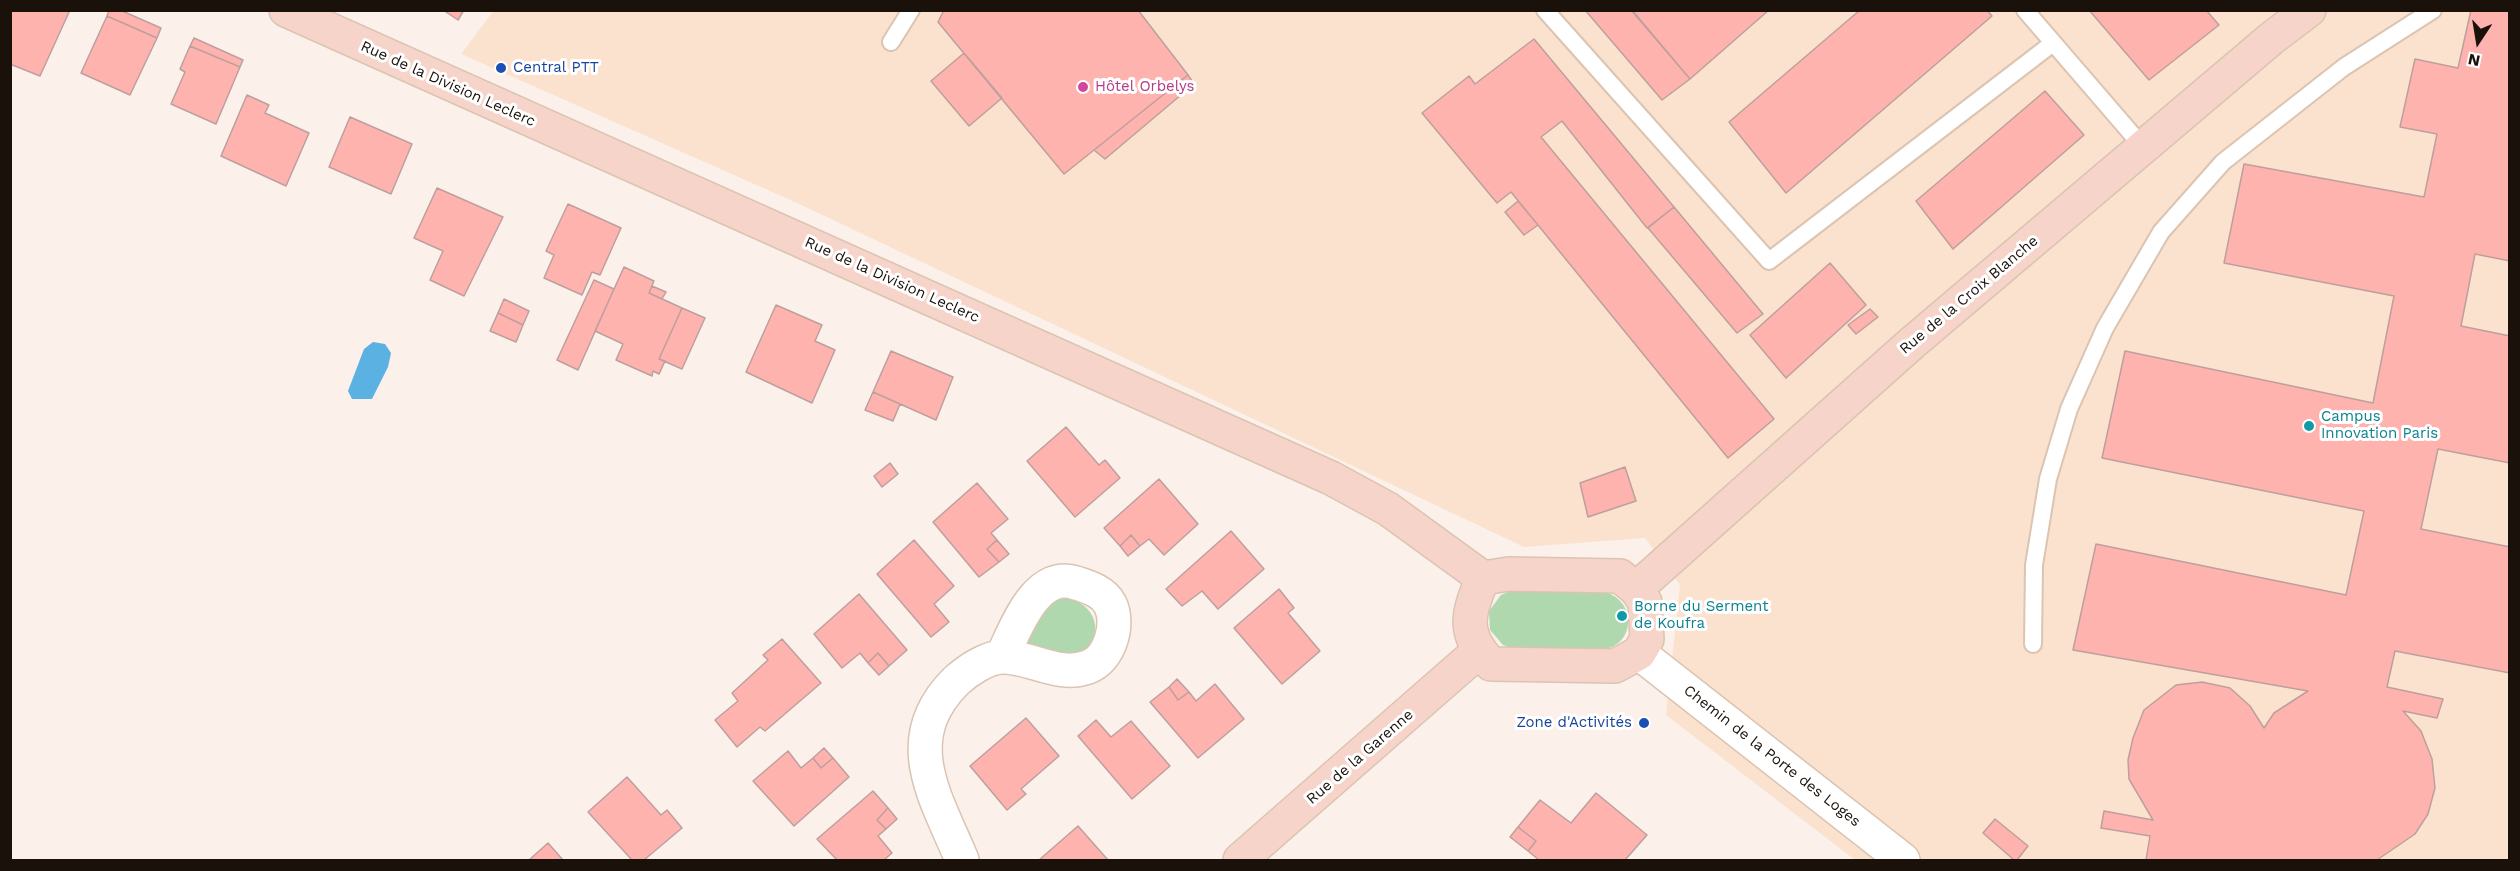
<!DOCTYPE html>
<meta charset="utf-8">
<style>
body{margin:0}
#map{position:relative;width:2520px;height:871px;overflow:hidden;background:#fbf1ea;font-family:"Work Sans",sans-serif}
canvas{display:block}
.frame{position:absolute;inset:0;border:12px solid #19110a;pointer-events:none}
.north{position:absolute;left:2448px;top:12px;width:60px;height:60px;-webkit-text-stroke:4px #fff;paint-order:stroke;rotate:192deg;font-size:16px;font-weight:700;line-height:24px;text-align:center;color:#19110a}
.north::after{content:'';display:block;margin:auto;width:21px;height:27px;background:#19110a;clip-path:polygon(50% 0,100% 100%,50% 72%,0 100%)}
</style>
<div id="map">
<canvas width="2520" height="871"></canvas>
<div class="frame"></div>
<div class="north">N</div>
</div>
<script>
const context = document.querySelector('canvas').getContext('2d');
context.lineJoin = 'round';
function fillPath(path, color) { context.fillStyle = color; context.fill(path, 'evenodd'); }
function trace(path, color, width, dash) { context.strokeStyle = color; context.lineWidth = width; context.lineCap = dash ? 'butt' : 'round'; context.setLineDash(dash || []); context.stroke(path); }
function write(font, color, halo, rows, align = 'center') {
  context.font = font + ' "Work Sans",sans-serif'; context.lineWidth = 6; context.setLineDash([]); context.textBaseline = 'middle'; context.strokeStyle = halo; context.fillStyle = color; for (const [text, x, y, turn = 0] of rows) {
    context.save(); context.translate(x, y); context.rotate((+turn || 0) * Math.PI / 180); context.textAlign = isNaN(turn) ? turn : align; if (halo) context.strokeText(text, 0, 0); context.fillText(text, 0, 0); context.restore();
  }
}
fillPath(new Path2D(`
 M494 10 2509 11V860H1855L1666 715 1680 585 1645 538 1524 547 797 203 461 54Z`), '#fbe2cf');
fillPath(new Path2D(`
 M1510 591C1532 590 1587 589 1607 593 1620 596 1631 612 1628 625 1626 639 1617 646 1604 650L1512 648 1503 645 1490 630 1489 611 1501 595Z
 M1059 597C1108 601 1105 655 1065 657 1052 658 1036 650 1023 647L1043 606Z`), '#afd8ae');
fillPath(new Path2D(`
 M373 342 385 344 391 353 388 367 372 399H352L348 391 364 349Z`), '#5cb1e3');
const building = new Path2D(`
 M11 10H70L40 76 10 64Z
 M109 10H120L161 28 157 38 107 16Z
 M443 10H464L458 20Z
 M944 10H1138L1188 75 1064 174 938 22Z
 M1585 10H1631L1690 79 1662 100Z
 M1632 10H1769L1690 79Z
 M1860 10H1987L1992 16 1786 193 1729 122Z
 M2089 10H2206L2219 25 2149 80Z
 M2471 10H2510V261L2475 254 2461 326 2510 336V463L2438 449 2421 529 2510 547V673L2395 651 2387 687 2443 699 2437 718 2403 711 2421 731 2432 759 2435 788 2428 814 2415 834 2377 860H2146L2150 836 2101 828 2104 811 2153 820 2129 779 2128 760 2133 738 2144 710 2176 685 2202 682 2230 688 2250 706 2264 728 2274 713 2308 691 2073 650 2096 544 2346 595 2364 511 2102 458 2125 351 2373 403 2394 296 2224 263 2244 164 2424 197 2437 134 2400 127 2415 59 2458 68Z
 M107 16 157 38 130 95 81 73Z
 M194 38 243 60 240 67 190 46Z
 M1534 39 1674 207 1647 228 1562 121 1541 137 1774 419 1728 458 1511 192 1497 203 1422 113 1469 76 1475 84Z
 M190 46 240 67 216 124 171 104 185 72 180 69Z
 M964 53 1002 98 969 126 931 81Z
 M1188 75 1194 84 1105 159 1094 150Z
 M2045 91 2084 135 1953 249 1916 201Z
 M247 95 269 105 265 113 309 133 286 186 221 156Z
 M350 117 412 144 391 194 329 167Z
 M437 188 503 217 464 296 430 280 443 251 414 238Z
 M1518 201 1538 225 1524 235 1505 212Z
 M568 204 621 228 600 275 592 272 582 295 544 278 554 255 546 251Z
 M1674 207 1763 314 1737 333 1648 228Z
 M1830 263 1866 305 1786 378 1750 335Z
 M624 267 654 281 649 293 682 308 659 359 665 361 659 374 653 371 652 376 616 360 623 344 595 331Z
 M594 280 614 289 578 370 557 360Z
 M652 286 666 292 662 299 649 293Z
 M504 299 529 311 523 325 498 313Z
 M776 305 822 325 815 341 835 350 812 403 746 372Z
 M682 308 705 318 682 369 659 359Z
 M1870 309 1878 317 1856 334 1848 325Z
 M498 313 523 325 516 342 490 331Z
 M891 351 953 377 936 420 873 392Z
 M873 392 900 404 893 421 865 410Z
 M1066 427 1099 465 1105 460 1120 478 1075 517 1027 461Z
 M890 463 898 474 882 487 874 476Z
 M1625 467 1636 501 1588 517 1580 483Z
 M1159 479 1198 524 1164 555 1149 539 1140 546 1131 535 1120 546 1104 528Z
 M977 483 1008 519 991 533 997 540 987 549 999 562 979 577 933 522Z
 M1231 531 1264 569 1218 609 1202 591 1182 606 1166 589Z
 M1131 535 1140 546 1128 556 1120 546Z
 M914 540 954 586 934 604 949 622 931 637 877 574Z
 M997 540 1009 554 999 562 987 549Z
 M1279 589 1294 608 1288 613 1320 651 1282 684 1234 628Z
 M859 594 907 650 889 666 878 653 868 663 860 653 842 668 814 634Z
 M782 639 821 683 765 731 760 727 737 747 715 720 738 701 732 693 768 660 763 655Z
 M878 653 889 666 879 675 868 663Z
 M1177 679 1189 692 1178 700 1169 687Z
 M1215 684 1244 719 1198 758 1150 702 1169 687 1178 700 1189 692 1196 701Z
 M1026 718 1059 756 1021 789 1026 794 1007 810 970 766Z
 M1096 720 1111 737 1131 721 1170 766 1132 799 1078 736Z
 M824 748 833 758 821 768 813 758Z
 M788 751 801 768 813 758 821 768 833 758 849 777 794 826 753 781Z
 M627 777 661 815 667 810 682 828 644 860H632L588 812Z
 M873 791 888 808 877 820 886 829 878 836 892 853 884 860H837L817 839Z
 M1596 793 1647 835 1625 860H1539L1528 851 1536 841 1518 827 1540 800 1571 823Z
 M888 808 897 819 886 829 877 820Z
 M1995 819 2028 846 2017 860H2014L1983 833Z
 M1078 826 1108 860H1039Z
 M1518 827 1536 841 1528 851 1510 837Z
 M548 843 563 860H529Z`);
fillPath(building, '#feb3af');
trace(building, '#be9f9d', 1.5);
const lane = new Path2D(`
 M1545 10 1769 261 2053 43
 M2025 10 2143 147
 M891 42 911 10
 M2033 644 2034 565 2048 479 2069 409 2105 328 2161 232 2223 162 2344 67 2433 10`);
const street = new Path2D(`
 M1639 653 1903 860
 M962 860C936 797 897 740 956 681 967 671 987 657 1003 657 1033 657 1058 678 1088 667 1110 659 1120 624 1110 604 1103 591 1088 587 1076 583 1036 569 1015 630 1002 657`);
const secondary = new Path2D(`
 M286 10 1331 478 1388 509 1483 578
 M1509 574 1620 576 1636 589 1645 602 1647 639 1639 653 1615 666 1491 664C1462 634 1467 614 1483 578Z
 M1636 589 1912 343 2272 38 2309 10
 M1240 860 1479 651`);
trace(lane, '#dbc4b1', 20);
trace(street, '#dbc4b1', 36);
trace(secondary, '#dbc4b1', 36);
trace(lane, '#fff', 16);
trace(street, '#fff', 33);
trace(secondary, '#f7d4ca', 33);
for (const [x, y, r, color] of [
 [501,68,6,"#1a4fb4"],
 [1083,87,6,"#d1479c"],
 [2309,426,6,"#0f9aa8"],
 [1622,616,6,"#0f9aa8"],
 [1644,723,6,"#1a4fb4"]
]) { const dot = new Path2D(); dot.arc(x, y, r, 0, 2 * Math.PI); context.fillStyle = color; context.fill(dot); trace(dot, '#fff', 2); }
write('15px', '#164399', '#fff', [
 ["Central PTT",513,68],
 ["Zone d'Activités",1632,723,"right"]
], 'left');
write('15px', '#19110a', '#fff', [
 ["Rue de la Division Leclerc",448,84,24],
 ["Rue de la Division Leclerc",892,280,24],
 ["Rue de la Croix Blanche",1969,295,-40],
 ["Chemin de la Porte des Loges",1772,756,38],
 ["Rue de la Garenne",1360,757,-41]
]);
write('15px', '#b23c85', '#fff', [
 ["Hôtel Orbelys",1095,87]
], 'left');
write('15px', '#0d838f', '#fff', [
 ["Campus",2321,417],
 ["Innovation Paris",2321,434],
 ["Borne du Serment",1634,607],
 ["de Koufra",1634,624]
], 'left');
</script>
